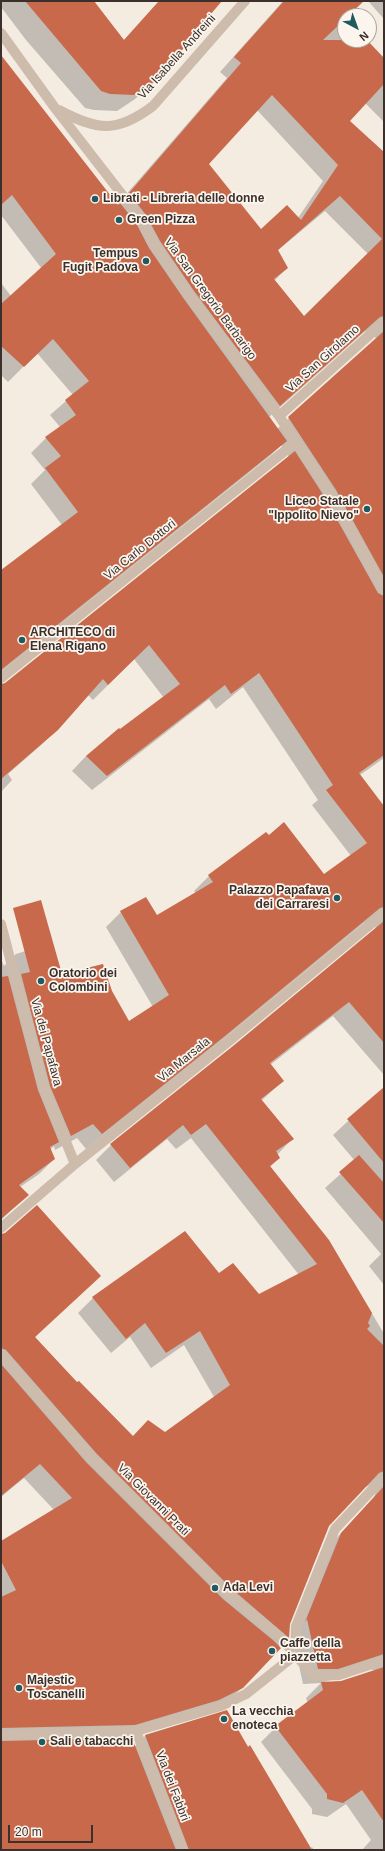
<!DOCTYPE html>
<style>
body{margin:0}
#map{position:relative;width:385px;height:1851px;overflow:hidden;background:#f4ebe1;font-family:Arial,sans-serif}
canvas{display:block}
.frame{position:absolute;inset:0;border:2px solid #3b302b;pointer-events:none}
.north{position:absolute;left:337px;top:8px;width:40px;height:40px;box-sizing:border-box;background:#fbf5ee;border:1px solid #aea6a0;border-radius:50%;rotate:139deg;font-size:11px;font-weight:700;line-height:16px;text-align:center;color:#3b302b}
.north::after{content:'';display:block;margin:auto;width:14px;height:18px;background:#1f5a5e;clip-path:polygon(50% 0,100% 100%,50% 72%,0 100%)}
.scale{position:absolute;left:8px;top:1825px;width:85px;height:18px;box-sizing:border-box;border:2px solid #3b302b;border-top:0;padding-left:5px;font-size:12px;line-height:14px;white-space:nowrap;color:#3b302b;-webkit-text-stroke:3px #fbf5ee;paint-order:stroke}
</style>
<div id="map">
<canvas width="385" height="1851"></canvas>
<div class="frame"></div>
<div class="north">N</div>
<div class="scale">20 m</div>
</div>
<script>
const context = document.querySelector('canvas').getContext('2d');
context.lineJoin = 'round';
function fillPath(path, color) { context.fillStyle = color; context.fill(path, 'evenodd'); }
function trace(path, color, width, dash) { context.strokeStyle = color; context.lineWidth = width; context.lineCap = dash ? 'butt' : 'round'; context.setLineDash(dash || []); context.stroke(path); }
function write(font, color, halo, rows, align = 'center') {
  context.font = font + ' Arial,sans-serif'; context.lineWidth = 3.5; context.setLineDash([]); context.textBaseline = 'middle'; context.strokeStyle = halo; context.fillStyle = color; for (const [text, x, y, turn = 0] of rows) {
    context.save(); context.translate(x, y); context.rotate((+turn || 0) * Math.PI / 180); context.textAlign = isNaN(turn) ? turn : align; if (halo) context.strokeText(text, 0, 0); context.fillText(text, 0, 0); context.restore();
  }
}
fillPath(new Path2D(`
 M1 1H92L124 40 159 1H221L152 82 135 99 117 111 94 110 85 108 26 40 1 7Z
 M283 1H363L347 16H345V40H366L384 60V122L365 103 349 121 384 157V758L360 775 384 807V1075L333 1016 270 1065 283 1081 261 1101 292 1139 277 1155 279 1158 270 1167 328 1240 383 1332 384 1331V1850H362L371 1840 346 1804 327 1817 312 1814V1809L261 1742 276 1727 308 1703 306 1698 321 1683 303 1684 292 1633 326 1549 374 1498 376 1491 371 1485 365 1487 328 1526 289 1623 288 1637 242 1688 226 1703 203 1715 123 1738 134 1747 145 1736 227 1712 310 1848 312 1847 314 1850H1V1542L54 1510 24 1478 1 1497V1235L100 1276 35 1337 76 1384 133 1437 165 1433 214 1397 184 1345 151 1368 130 1337 111 1353 78 1313 93 1298 184 1233 219 1274 259 1295 299 1275 191 1138 176 1149 167 1139 114 1182 96 1160 111 1145 234 1047 376 928 371 922 364 923 209 1051 86 1149 77 1138 55 1150 54 1146 50 1150 54 1159 39 1174 20 1187 27 1195 1 1220V959L4 966 16 954 52 943 61 975 111 992 129 1023 153 1007 106 927 121 912 157 916 196 893 194 891 209 876H324L351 856 312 805 318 800 243 687 216 709 209 699 92 790 72 771 86 756 164 698 134 659 93 700 88 695 41 745 8 774 12 780 1 792V685L5 684 289 457 281 445 271 455 1 672V572L62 525 31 484 45 470 31 453 46 438 60 427 50 415 73 395 37 353 8 382 1 375V283L11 296 42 269 1 215V57L117 205 227 78 220 72ZM257 110 323 181 298 218 261 230 208 164ZM325 211 368 254 304 317 274 281 287 268 277 251ZM370 330 374 333 376 340 277 429 269 417 364 332ZM367 1668 376 1671 341 1682H324Z
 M368 1H384V19Z
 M384 1088V1285L369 1266 381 1254 325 1188 355 1161 333 1135Z`), '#0003');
fillPath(new Path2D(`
 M25 1H94L124 40 159 1H222L204 22 206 23 153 83 134 95 110 94 101 91Z
 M284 1H364L348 16H345V19L323 40H367L384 58V84L350 121 384 152V316L380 317 280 406 194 291 160 241 146 215 129 193 241 63 234 57ZM272 95 338 165 301 220 287 205 261 229 209 164ZM340 196 382 239 304 316 274 279 288 268 278 250Z
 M1 55 118 205 120 203 136 223 149 248 184 299 287 441 1 670V570L78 512 45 468 61 456 45 437 76 415 65 400 89 381 53 339 24 367 1 346V304L56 254 12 195 1 205Z
 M384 331V577L336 490 288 417Z
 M295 451 324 496 378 593 384 596V755L359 773 384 806V907L380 908 225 1036 102 1134 93 1124 71 1136 50 1086 21 974 30 972 13 908 41 900 62 974 103 964 112 991 129 1021 169 995 120 911 146 897 157 915 213 882 208 875 266 832 269 835 284 822 324 874 367 843 326 790 333 785 259 673 231 694 225 685 107 776 86 756 119 728 120 729 180 684 149 645 108 685 103 679 58 730 1 779V684L5 683Z
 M384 921V1043L349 1002 270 1063 284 1081 261 1099 294 1139 276 1151 280 1158 270 1166 329 1240 372 1313 368 1323 370 1326 367 1329 384 1346V1471L379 1473 329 1526 290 1624 289 1638 232 1589 96 1453 6 1350 1 1348V1234L5 1233 37 1205 101 1276 35 1337 77 1382 79 1381 133 1436 148 1420 165 1432 230 1385 200 1331 166 1353 145 1323 126 1339 92 1297 185 1231 219 1273 233 1263 259 1294 317 1264 206 1124 191 1135 183 1125 130 1168 110 1144 233 1046Z
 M8 976 38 1090 59 1142 50 1147 55 1159 19 1185 29 1195 1 1219V977Z
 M384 1087V1163L347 1119Z
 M359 1155 384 1183V1223L339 1172Z
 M1 1364 86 1462 223 1599 274 1641 281 1648 243 1688 219 1700 135 1725 1 1728V1597L16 1590 1 1561V1541L72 1498 40 1464 1 1496Z
 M384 1486V1654L338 1669H318L307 1619 305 1622 341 1533Z
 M384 1667V1822L362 1790 343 1803 327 1799V1794L275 1726 323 1690 321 1682 341 1681Z
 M227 1710 248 1747 250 1745 312 1850H189L145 1735Z
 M132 1738 176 1850H1V1741Z`), '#c8694b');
trace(new Path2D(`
 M1 33 55 108 141 219 154 244 189 295 279 416 330 493 384 590
 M59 110C98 131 117 133 153 106L245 1
 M279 416 384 322
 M1 678 296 442
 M1 924 44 1088 75 1164
 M1 1228 75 1164 229 1041 384 913
 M1 1354 91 1457 228 1594 279 1636 314 1676 339 1675 384 1660
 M136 1731 183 1850
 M1 1735 136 1731 221 1706 246 1694 295 1655 296 1626 335 1529 384 1477`), '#cdbbac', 10);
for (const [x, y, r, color] of [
 [95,199,4,"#1f5a5e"],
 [119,220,4,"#1f5a5e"],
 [146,261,4,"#1f5a5e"],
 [367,509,4,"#1f5a5e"],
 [22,640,4,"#1f5a5e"],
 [337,898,4,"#1f5a5e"],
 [41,981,4,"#1f5a5e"],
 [215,1588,4,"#1f5a5e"],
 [272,1651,4,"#1f5a5e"],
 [19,1688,4,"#1f5a5e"],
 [224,1719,4,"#1f5a5e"],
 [42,1742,4,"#1f5a5e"]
]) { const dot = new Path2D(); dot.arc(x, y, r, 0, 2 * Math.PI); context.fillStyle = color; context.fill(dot); trace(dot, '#fbf5ee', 1.5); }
write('12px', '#3b302b', '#fbf5ee', [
 ["Via Isabella Andreini",177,57,-48],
 ["Via San Gregorio Barbarigo",210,299,54],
 ["Via San Girolamo",323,359,-42],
 ["Via Carlo Dottori",140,550,-39],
 ["Via dei Papafava",46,1042,75],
 ["Via Marsala",184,1060,-39],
 ["Via Giovanni Prati",153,1500,45],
 ["Via dei Fabbri",172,1786,69]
]);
write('bold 12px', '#3b302b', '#fbf5ee', [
 ["Librati - Libreria delle donne",103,199],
 ["Green Pizza",127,220],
 ["Tempus",138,254,"right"],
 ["Fugit Padova",138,268,"right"],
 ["Liceo Statale",359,502,"right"],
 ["\"Ippolito Nievo\"",359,516,"right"],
 ["ARCHITECO di",30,633],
 ["Elena Rigano",30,647],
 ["Palazzo Papafava",329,891,"right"],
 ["dei Carraresi",329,905,"right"],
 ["Oratorio dei",49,974],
 ["Colombini",49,988],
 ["Ada Levi",223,1588],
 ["Caffe della",280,1644],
 ["piazzetta",280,1658],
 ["Majestic",27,1681],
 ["Toscanelli",27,1695],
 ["La vecchia",232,1712],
 ["enoteca",232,1726],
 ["Sali e tabacchi",50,1742]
], 'left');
</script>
